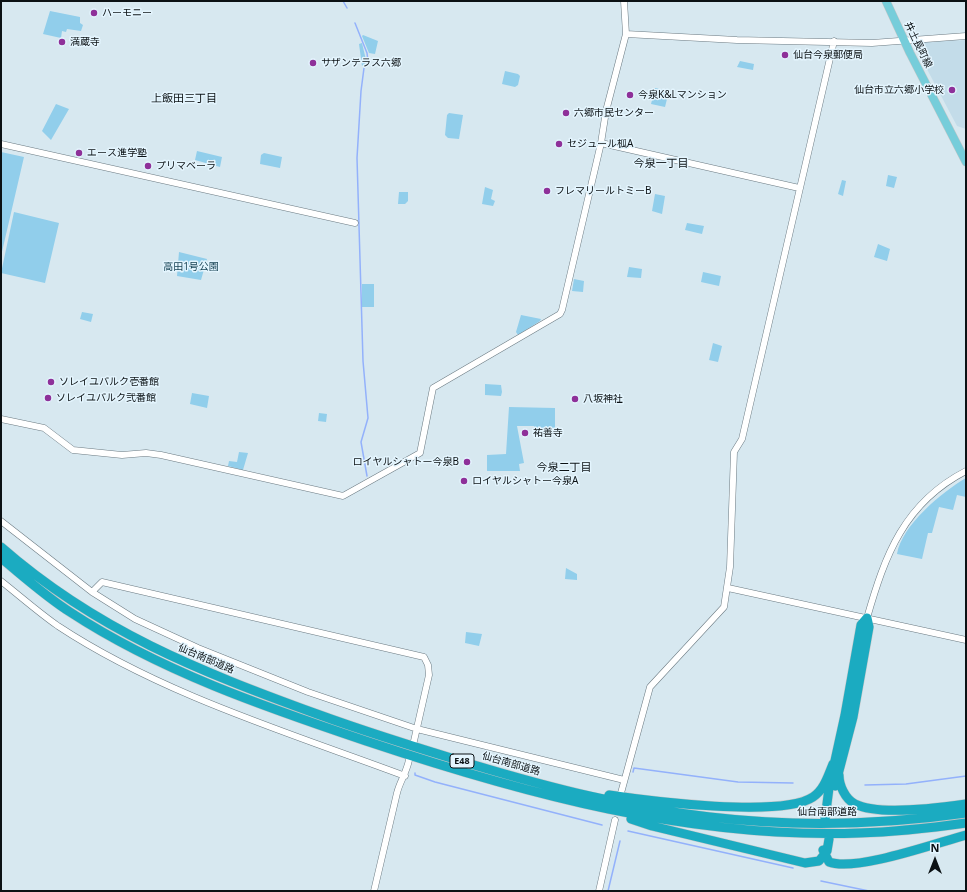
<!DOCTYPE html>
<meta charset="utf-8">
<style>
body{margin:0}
#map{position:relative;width:967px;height:892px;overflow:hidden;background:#d7e8f0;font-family:"Noto Sans",sans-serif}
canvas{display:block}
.frame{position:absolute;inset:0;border:2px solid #0b1114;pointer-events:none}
.north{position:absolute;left:915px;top:840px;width:40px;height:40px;-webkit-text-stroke:3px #e4f5fe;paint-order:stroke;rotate:0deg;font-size:11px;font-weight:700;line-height:16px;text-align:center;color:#0b1114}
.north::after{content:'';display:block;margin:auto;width:14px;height:18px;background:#0b1114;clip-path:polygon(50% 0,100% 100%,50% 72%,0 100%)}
</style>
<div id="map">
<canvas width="967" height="892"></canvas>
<div class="frame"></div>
<div class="north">N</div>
</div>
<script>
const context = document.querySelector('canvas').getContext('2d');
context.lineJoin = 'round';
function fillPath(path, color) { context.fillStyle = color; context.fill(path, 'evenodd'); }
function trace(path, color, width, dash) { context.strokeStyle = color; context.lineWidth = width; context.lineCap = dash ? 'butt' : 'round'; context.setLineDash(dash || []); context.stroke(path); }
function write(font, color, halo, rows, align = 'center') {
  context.font = font + ' "Noto Sans","Noto Sans JP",sans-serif'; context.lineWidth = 3; context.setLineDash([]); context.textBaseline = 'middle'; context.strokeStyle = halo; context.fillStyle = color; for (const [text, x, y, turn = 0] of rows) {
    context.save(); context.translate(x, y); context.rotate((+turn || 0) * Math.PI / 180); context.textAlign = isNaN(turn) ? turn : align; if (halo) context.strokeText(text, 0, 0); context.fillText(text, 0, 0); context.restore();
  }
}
fillPath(new Path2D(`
 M966 40V129L957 126 919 54 924 42Z`), '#c3dce9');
fillPath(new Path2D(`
 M50 11 80 17V23L83 25 81 31 67 29 66 32 62 31 61 38 43 34Z
 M363 35 378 41 375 54 369 53 362 36Z
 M362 43 366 60 364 66H362L359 44Z
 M740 61 754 64 753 70 737 67Z
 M505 71 518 74 520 76 518 85 515 87 502 84Z
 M655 88 669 91 665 107 651 104Z
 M56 104 69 109 51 140 42 131Z
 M449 113 463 115 459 139 448 138 445 135 447 115Z
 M197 151 222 157 220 167 195 160Z
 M1 152 24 157 1 256Z
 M264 153 282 157 280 168 260 164 261 155Z
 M888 175 897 177 894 188 886 186Z
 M842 180 846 181 843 196 838 194Z
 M485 187 493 190 491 199 495 201 493 206 482 204Z
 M399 192H408V201L405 204H398Z
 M655 194 665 196 662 214 652 211Z
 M14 212 59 223 45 283 1 273Z
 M687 223 704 226 702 234 685 230Z
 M878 244 890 249 887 261 874 257Z
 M179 252 207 259 201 280 177 276Z
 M629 267 642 269 641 278 627 277Z
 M703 272 721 276 719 286 701 282Z
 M574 279 584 281 583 292 572 291Z
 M362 284H374V307H362Z
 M82 312 93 314 91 322 80 319Z
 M521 315 541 319 540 321 518 335 516 332Z
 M713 343 722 346 718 362 709 360Z
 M485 384 501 385 502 392 501 396 485 395Z
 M192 393 209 396 207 408 190 404Z
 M509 407 555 408V430H534V426H517L524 463 519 464 520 471H487V455L506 454Z
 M319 413 327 414 326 422 318 421Z
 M239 452 248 453 243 470 228 466 229 461 237 462Z
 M966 478V497L957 495 953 510 939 507 932 533H928L922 559 897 554C902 525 942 492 966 478Z
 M566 568 577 574V580L565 579Z
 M466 632 482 634 479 646 465 643Z`), '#91ceeb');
trace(new Path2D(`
 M343 1 347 8
 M355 23 367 53 368 61 364 68 361 91 357 158 363 361 368 418 361 442 367 476
 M633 772 634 768 738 782 793 783
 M415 773V775L435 782 602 825
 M865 785 906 784 966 776
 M628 831 793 868
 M821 881 869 891
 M608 891 620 841`), '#93b1fb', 1.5);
const tertiary = new Path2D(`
 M626 34 737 40 872 43 966 36
 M601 143 799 188
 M1 144 355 223
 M1 419 44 428 73 450 122 455 146 453 161 455 343 496 420 453 433 388 560 314 562 310 601 143 606 111 626 34 624 1
 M1 521 92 592 135 619 198 648 308 692 417 729 624 780
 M1 581C20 596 38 612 58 626 161 694 290 733 405 776
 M728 588 966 640
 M92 592 102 582 424 657 428 665 429 675 414 741
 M867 618C885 555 904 503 966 471
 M621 793 650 687 724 607 730 567 734 452 742 439 834 41
 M374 891 397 793C400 781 406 774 409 760
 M599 891 615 820`);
const primary = new Path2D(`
 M886 1 910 53 966 162`);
const motorway = new Path2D(`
 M1 547C97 631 199 671 317 714 369 733 421 749 474 765 551 788 629 808 710 817 795 827 881 825 966 813
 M1 558C23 576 45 596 70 612 160 671 265 707 366 741 525 794 690 839 859 833 895 832 930 828 966 823
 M839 775C839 785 845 799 855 804 879 816 938 808 966 804
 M835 786 853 717 869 627 867 618
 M609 795C649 801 782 818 813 797 824 790 828 776 833 764
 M631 819 652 826 805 863 819 861 827 851 829 839
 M825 819 829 788 845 715 861 625 867 618
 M823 850 829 862C856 872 936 843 966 835`);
trace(tertiary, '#6b7a82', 7);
trace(primary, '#c4c6c7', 9);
trace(motorway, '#c4c6c7', 10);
trace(tertiary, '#fff', 6);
trace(primary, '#76cdda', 8);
trace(motorway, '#1babc1', 9);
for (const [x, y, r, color] of [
 [94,13,4,"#8e3099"],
 [62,42,4,"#8e3099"],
 [785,55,4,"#8e3099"],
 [313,63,4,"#8e3099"],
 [952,90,4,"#8e3099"],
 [630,95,4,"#8e3099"],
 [566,113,4,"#8e3099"],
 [559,144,4,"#8e3099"],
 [79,153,4,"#8e3099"],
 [148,166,4,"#8e3099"],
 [547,191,4,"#8e3099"],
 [51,382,4,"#8e3099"],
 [48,398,4,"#8e3099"],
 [575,399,4,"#8e3099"],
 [525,433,4,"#8e3099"],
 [467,462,4,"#8e3099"],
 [464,481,4,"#8e3099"]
]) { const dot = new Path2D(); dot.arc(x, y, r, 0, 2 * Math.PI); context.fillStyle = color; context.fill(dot); trace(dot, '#e4f5fe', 1.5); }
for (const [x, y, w] of [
 [462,761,24]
]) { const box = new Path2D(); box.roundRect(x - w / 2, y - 7, w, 14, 3); context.fillStyle = '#e4f5fe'; context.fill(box); trace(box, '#0b1114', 1); }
write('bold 9px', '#0b1114', null, [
 ["E48",462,761]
]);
write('10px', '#0b1114', '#e4f5fe', [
 ["ハーモニー",102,13],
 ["満蔵寺",70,42],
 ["仙台今泉郵便局",793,55],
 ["サザンテラス六郷",321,63],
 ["仙台市立六郷小学校",944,90,"right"],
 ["今泉K&Lマンション",638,95],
 ["六郷市民センター",574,113],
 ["セジュール柧A",567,144],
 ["エース進学塾",87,153],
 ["プリマベーラ",156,166],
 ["フレマリールトミーB",555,191],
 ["ソレイユパルク壱番館",59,382],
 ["ソレイユパルク弐番館",56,398],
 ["八坂神社",583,399],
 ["祐善寺",533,433],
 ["ロイヤルシャトー今泉B",459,462,"right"],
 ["ロイヤルシャトー今泉A",472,481]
], 'left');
write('10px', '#0b1114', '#e4f5fe', [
 ["井土長町線",918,45,64],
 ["仙台南部道路",206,659,23],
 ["仙台南部道路",511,764,16],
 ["仙台南部道路",827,812]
]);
write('10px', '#123e50', '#e4f5fe', [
 ["高田1号公園",191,267]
]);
write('11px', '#0b1114', '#e4f5fe', [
 ["上飯田三丁目",184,99],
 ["今泉一丁目",661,164],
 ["今泉二丁目",564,468]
]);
</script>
